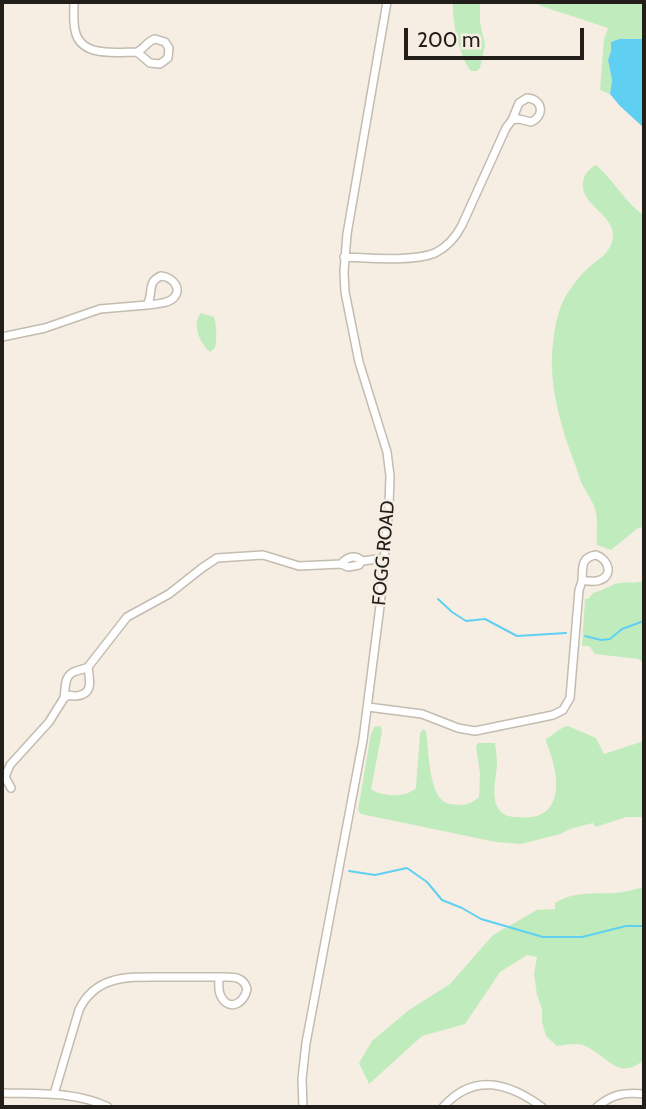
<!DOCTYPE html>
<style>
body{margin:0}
#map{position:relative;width:646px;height:1109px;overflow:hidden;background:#f6eee2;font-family:Cabin,sans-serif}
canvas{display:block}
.frame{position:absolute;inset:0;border:4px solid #221f1b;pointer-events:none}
.scale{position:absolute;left:404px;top:28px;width:180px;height:32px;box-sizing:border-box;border:4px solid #221f1b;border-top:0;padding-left:9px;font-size:21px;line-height:24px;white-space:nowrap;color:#221f1b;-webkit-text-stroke:5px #f6eee2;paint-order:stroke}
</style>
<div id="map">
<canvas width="646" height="1109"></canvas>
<div class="frame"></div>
<div class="scale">200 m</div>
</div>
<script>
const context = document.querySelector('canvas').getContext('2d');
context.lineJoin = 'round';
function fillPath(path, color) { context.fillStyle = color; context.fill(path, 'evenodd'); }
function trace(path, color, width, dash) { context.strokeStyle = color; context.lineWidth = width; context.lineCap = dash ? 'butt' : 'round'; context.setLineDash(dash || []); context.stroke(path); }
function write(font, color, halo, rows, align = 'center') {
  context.font = font + ' Cabin,sans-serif'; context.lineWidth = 5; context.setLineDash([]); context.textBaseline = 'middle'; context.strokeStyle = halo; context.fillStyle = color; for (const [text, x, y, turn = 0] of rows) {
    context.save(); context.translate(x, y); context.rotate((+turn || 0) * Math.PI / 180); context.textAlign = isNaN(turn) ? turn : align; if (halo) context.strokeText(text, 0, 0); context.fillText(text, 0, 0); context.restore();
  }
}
fillPath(new Path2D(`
 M453 2H480V22L485 45 480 68 477 71H471C459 57 452 21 453 2Z
 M533 2H644V39H619L611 42V51L608 60 612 80 610 94 600 90 604 39 608 28 544 7Z
 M596 165C614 180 625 203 644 215V527L638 528 611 550 597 545C596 534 598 523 596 513 594 502 587 494 582 484 578 476 577 467 573 459 560 424 548 382 553 344 554 329 558 310 565 297 571 288 580 275 588 268 600 258 612 252 613 235 613 214 579 204 583 181 585 173 589 169 596 165Z
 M201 313 214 317C216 322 218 345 214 349 213 350 211 351 210 352 200 343 191 324 201 313Z
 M644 581V663L638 659 595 654 589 646H582L585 599H588L593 593C601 591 607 587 615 584 624 581 635 584 644 581Z
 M381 726 382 732 371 789C382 797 406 798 416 788L420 733 423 729 426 731C429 749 428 788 443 801 448 805 454 804 459 805 468 805 473 802 479 797L480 773 476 746 478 743H495C496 750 497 758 497 765 496 778 491 796 498 808 502 815 509 817 517 817 567 823 560 774 546 742V739C553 735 560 727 568 726L596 738 604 754 644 741V817H626L596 827 593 823 570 829 560 834 521 844 496 842 361 814 358 810 371 734 374 727Z
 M644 887V1060C618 1081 609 1057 585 1046 577 1042 566 1045 557 1046L546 1036 542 1022V1009L537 995 534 974 537 957 527 955 500 972 465 1024 422 1036 369 1084 359 1063 372 1041 409 1010 450 984 493 935 537 910 555 909V903C573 891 596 894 616 893 626 892 635 889 644 887Z`), '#c0ecbd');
fillPath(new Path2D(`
 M619 39H644V128L620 106 610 94 612 80 608 60 611 51V42Z`), '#5fd0f1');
trace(new Path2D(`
 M438 599 452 612 466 621 485 619 517 636 566 633
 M585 636 601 640 610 639 622 629 644 621
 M349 871 375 875 407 868 427 882 442 900 462 908 481 919 543 937H582L626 926H644`), '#5fd0f1', 2);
const street = new Path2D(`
 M74 2C74 11 73 21 75 30 80 58 116 52 137 52
 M155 39 165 42 169 48 168 58 160 64 150 63 137 52C144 49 147 41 155 39Z
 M527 98C543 99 545 116 531 122L519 119 512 120 519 103Z
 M344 257C368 258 413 262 435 253 447 247 456 237 462 225L506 128 512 120
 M161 276C174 277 184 291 171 300 164 304 155 304 147 305 154 294 146 282 161 276Z
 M2 337 45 328 100 309 147 305
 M596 555C608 559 614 575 600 580 594 583 588 580 582 581 583 569 580 557 596 555Z
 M362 561 385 558
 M88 667 127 617 169 594 202 568 217 558 263 555 299 566 341 564 348 567 359 565 362 561C355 554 347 557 341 564
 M88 667C89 679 95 694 76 696 66 696 74 693 64 698 66 688 63 675 76 671 80 670 84 669 88 667Z
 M368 707 422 714 458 728 475 731 553 715 563 710 570 698 579 590 582 581
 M11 788 5 777 10 765 49 722 64 698
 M219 977C231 977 243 975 247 989 244 1005 227 1012 220 994 218 989 219 982 219 977Z
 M2 1093C38 1094 74 1091 108 1107
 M54 1094 79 1010C96 974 130 977 164 977 182 977 200 977 219 977
 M303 1107 302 1079 306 1043 363 740 380 606 389 505 390 476 387 452 359 362 345 292 344 272 347 234 387 2
 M443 1107C474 1072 509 1083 542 1107
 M597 1107C612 1094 625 1092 644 1094`);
trace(street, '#c3bcb0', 10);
trace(street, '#fff', 7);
write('19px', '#221f1b', '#f6eee2', [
 ["FOGG ROAD",384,553,-85]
]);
</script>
